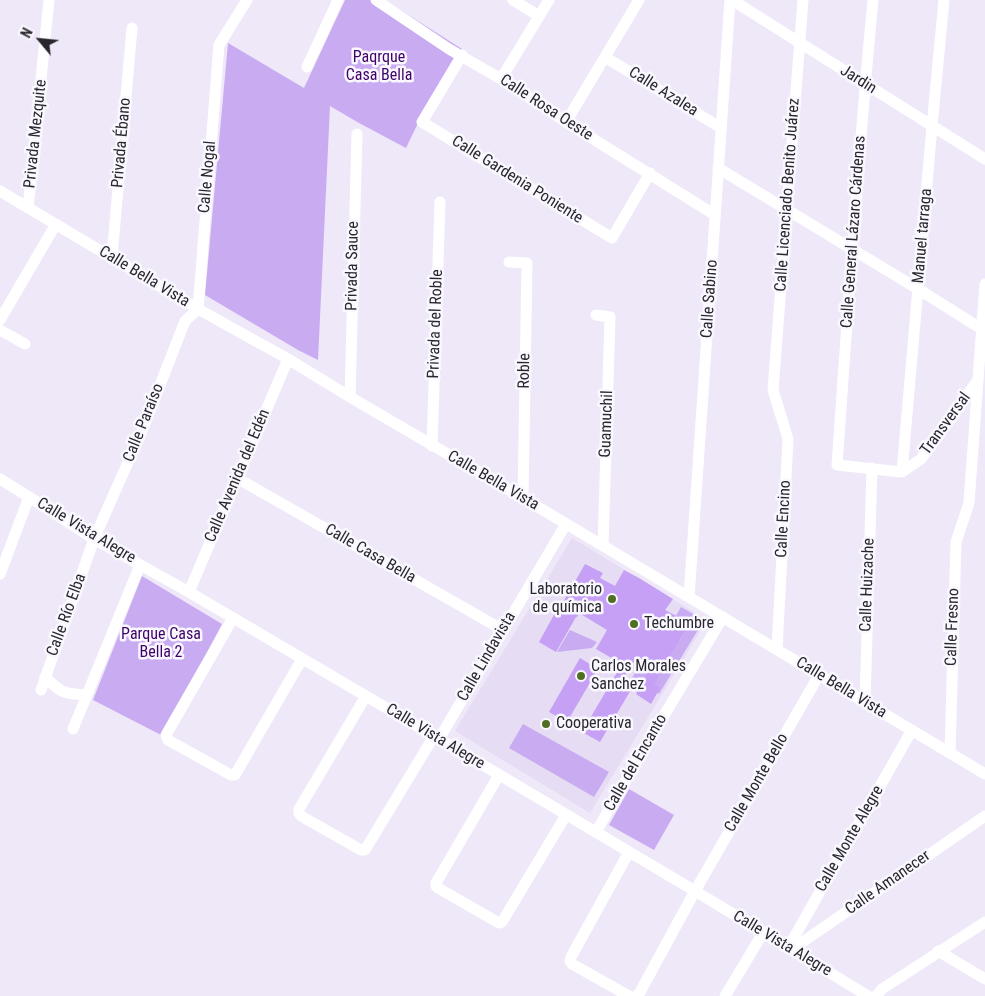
<!DOCTYPE html>
<meta charset="utf-8">
<style>
body{margin:0}
#map{position:relative;width:985px;height:996px;overflow:hidden;background:#efe8f9;font-family:"Roboto Condensed",sans-serif}
canvas{display:block}
.north{position:absolute;left:15px;top:15px;width:50px;height:50px;-webkit-text-stroke:4px #faf8ff;paint-order:stroke;rotate:298deg;font-size:14px;font-weight:700;line-height:20px;text-align:center;color:#29272d}
.north::after{content:'';display:block;margin:auto;width:18px;height:22px;background:#29272d;clip-path:polygon(50% 0,100% 100%,50% 72%,0 100%)}
</style>
<div id="map">
<canvas width="985" height="996"></canvas>
<div class="north">N</div>
</div>
<script>
const context = document.querySelector('canvas').getContext('2d');
context.lineJoin = 'round';
function fillPath(path, color) { context.fillStyle = color; context.fill(path, 'evenodd'); }
function trace(path, color, width, dash) { context.strokeStyle = color; context.lineWidth = width; context.lineCap = dash ? 'butt' : 'round'; context.setLineDash(dash || []); context.stroke(path); }
function write(font, color, halo, rows, align = 'center') {
  context.font = font + ' "Roboto Condensed",sans-serif'; context.lineWidth = 5; context.setLineDash([]); context.textBaseline = 'middle'; context.strokeStyle = halo; context.fillStyle = color; for (const [text, x, y, turn = 0] of rows) {
    context.save(); context.translate(x, y); context.rotate((+turn || 0) * Math.PI / 180); context.textAlign = isNaN(turn) ? turn : align; if (halo) context.strokeText(text, 0, 0); context.fillText(text, 0, 0); context.restore();
  }
}
fillPath(new Path2D(`
 M572 538 707 620 590 813 455 731Z`), '#e6dcf4');
fillPath(new Path2D(`
 M345 0H385L462 49 420 119 406 148 359 123 330 106 318 360 298 350 205 295 228 43 304 88Z
 M142 576 222 624 163 736 93 700Z
 M681 607 704 620 659 694 632 678 639 665 658 677 690 623 676 616Z
 M570 630 597 642 592 648 557 652Z
 M523 724 609 772 594 797 509 748Z
 M629 789 674 815 654 850 609 825Z`), '#c9abf1');
fillPath(new Path2D(`
 M585 564 603 573 600 578 615 586 624 570 639 578 673 599 665 610 690 623 654 684 660 688 651 704 636 694 648 671 633 662 621 682 632 688 600 742 582 732 622 664 596 649 607 630 579 613 577 617H576L556 652 539 642 555 613H557Z
 M580 658 598 669 567 722 549 712Z`), '#c5a0f5');
trace(new Path2D(`
 M376 0 449 49 501 79 566 122 715 215
 M513 0 539 16
 M732 0 985 159
 M873 0C858 155 848 310 837 465L902 472
 M462 55 422 122 612 238 650 173
 M605 57 721 128
 M307 67 338 0
 M501 79 549 0
 M566 122 639 0
 M718 168 918 289 985 331
 M0 191 198 309 288 359 350 397 523 498 985 774
 M28 208 49 0
 M112 257 132 28
 M509 262 527 263 523 498
 M198 309 219 45 247 0
 M596 315 610 317 603 546
 M0 320 56 224
 M0 330 25 344
 M350 397 357 134
 M432 446 440 202
 M902 472 932 126 944 0
 M902 472 921 459 978 380
 M237 478 503 630
 M0 479 29 497 94 539 189 592 434 736 695 891 868 996
 M0 574 29 497
 M189 592 288 359
 M689 597 730 0
 M233 618 166 735 168 740 231 775H235L302 659
 M777 650 788 439 773 390 803 0
 M45 677C61 693 64 694 87 695
 M41 690 94 539 144 426 185 321 198 309
 M366 696 299 809V813L301 816 361 850H365L434 736
 M865 702 872 468
 M73 729 140 565
 M439 739 566 524
 M950 753 956 542 969 503 985 284
 M499 775 436 883V886L438 888 499 923 502 922 566 815
 M596 832 641 754 723 617
 M788 948 912 730
 M791 950 985 816
 M938 951 985 979
 M629 996 572 964 570 961 571 957 629 852
 M636 996 639 994 695 891 819 675
 M725 996 763 933
 M876 996 882 989 985 922`), '#fff', 11);
for (const [x, y, r, color] of [
 [612,599,5,"#506e23"],
 [634,624,5,"#506e23"],
 [581,676,5,"#506e23"],
 [546,724,5,"#506e23"]
]) { const dot = new Path2D(); dot.arc(x, y, r, 0, 2 * Math.PI); context.fillStyle = color; context.fill(dot); trace(dot, '#faf8ff', 2); }
write('16px', '#3f0269', '#faf8ff', [
 ["Paqrque",379,58],
 ["Casa Bella",379,76],
 ["Parque Casa",161,635],
 ["Bella 2",161,653]
]);
write('16px', '#29272d', '#faf8ff', [
 ["Jardin",858,80,32],
 ["Calle Azalea",663,92,32],
 ["Calle Rosa Oeste",546,108,33],
 ["Privada Mezquite",36,134,-84],
 ["Privada Ébano",122,143,-85],
 ["Calle Nogal",208,177,-85],
 ["Calle Gardenia Poniente",517,180,32],
 ["Calle Licenciado Benito Juárez",788,195,-86],
 ["Calle General Lázaro Cárdenas",854,232,-86],
 ["Manuel tarraga",923,236,-85],
 ["Privada Sauce",353,266,-89],
 ["Calle Bella Vista",144,277,31],
 ["Calle Sabino",710,299,-86],
 ["Privada del Roble",436,324,-88],
 ["Roble",525,371,-89],
 ["Calle Paraíso",144,423,-68],
 ["Guamuchil",607,424,-88],
 ["Transversal",946,424,-54],
 ["Calle Avenida del Edén",238,476,-67],
 ["Calle Bella Vista",493,481,30],
 ["Calle Encino",784,519,-87],
 ["Calle Vista Alegre",86,531,31],
 ["Calle Casa Bella",370,554,30],
 ["Calle Huizache",868,585,-88],
 ["Calle Río Elba",67,615,-70],
 ["Calle Fresno",953,627,-88],
 ["Calle Lindavista",487,657,-60],
 ["Calle Bella Vista",841,688,31],
 ["Calle Vista Alegre",435,737,31],
 ["Calle del Encanto",636,763,-60],
 ["Calle Monte Bello",757,783,-60],
 ["Calle Monte Alegre",850,839,-60],
 ["Calle Amanecer",888,883,-35],
 ["Calle Vista Alegre",782,944,31]
]);
write('16px', '#29272d', '#faf8ff', [
 ["Laboratorio",602,590,"right"],
 ["de química",602,608,"right"],
 ["Techumbre",644,624],
 ["Carlos Morales",591,667],
 ["Sanchez",591,685],
 ["Cooperativa",556,724]
], 'left');
</script>
